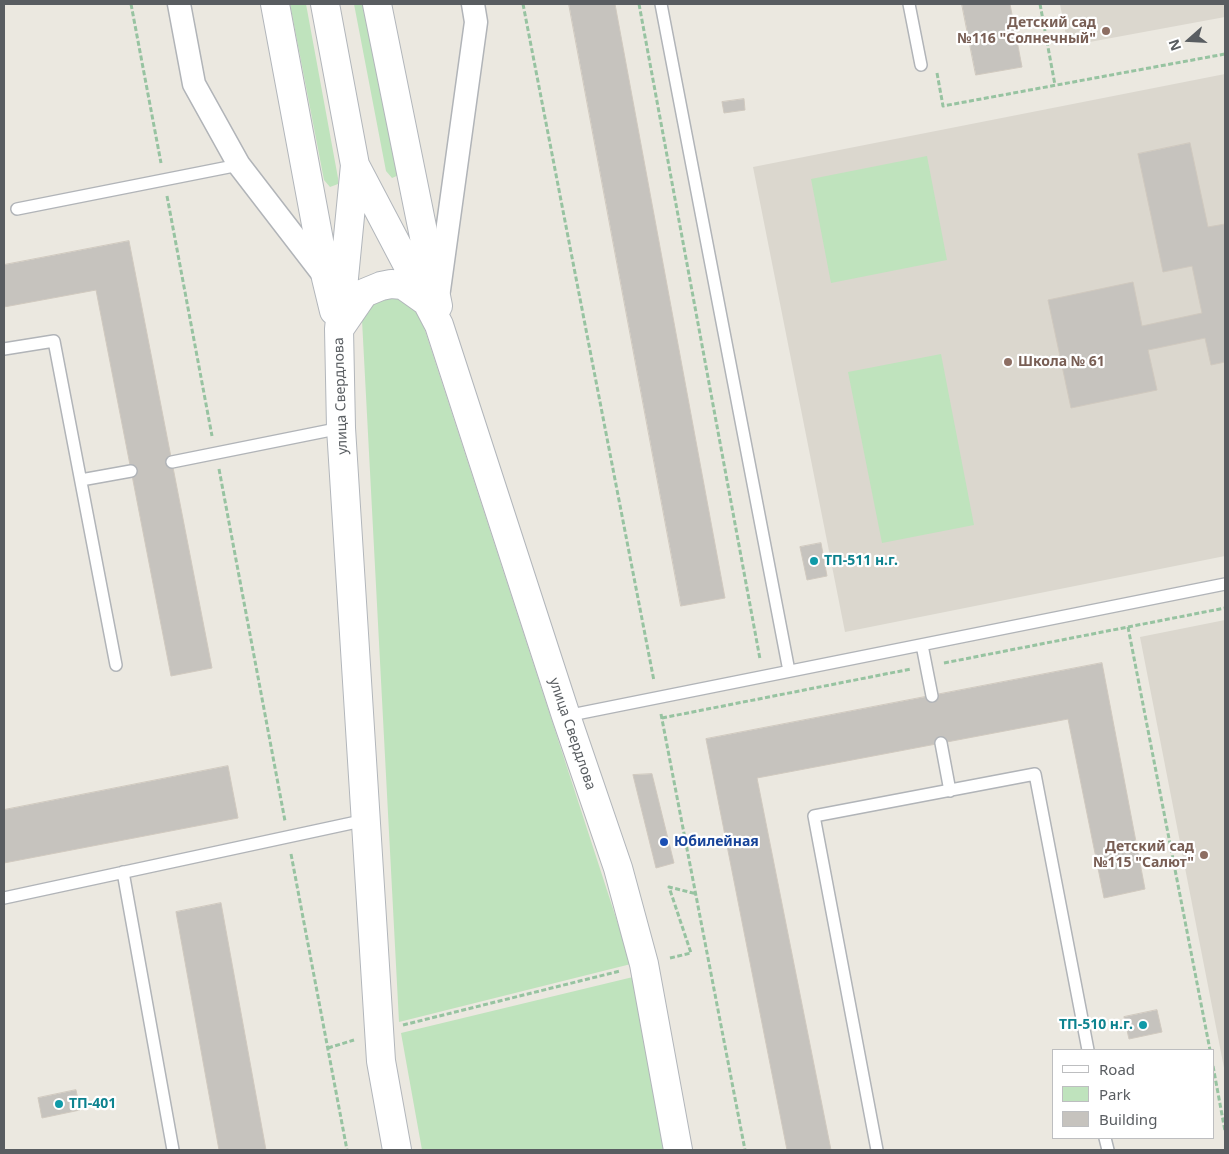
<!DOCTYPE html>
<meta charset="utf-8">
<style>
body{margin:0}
#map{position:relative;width:1229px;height:1154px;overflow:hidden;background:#ebe8e0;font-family:"Noto Sans",sans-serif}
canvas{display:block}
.frame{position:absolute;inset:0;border:5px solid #595d61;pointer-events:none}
.legend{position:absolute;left:1052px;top:1049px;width:162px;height:90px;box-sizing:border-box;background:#fff;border:1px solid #bdbec0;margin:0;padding:6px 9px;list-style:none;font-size:15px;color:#595d61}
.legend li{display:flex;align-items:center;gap:10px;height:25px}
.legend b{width:25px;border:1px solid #bdbec0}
.north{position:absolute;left:1164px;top:15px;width:50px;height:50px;-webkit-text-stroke:4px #fff;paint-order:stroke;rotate:251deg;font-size:14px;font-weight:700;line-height:20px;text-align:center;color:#595d61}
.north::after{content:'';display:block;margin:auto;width:18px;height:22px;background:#595d61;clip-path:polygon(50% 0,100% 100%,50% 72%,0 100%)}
</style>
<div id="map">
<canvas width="1229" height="1154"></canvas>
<div class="frame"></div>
<ul class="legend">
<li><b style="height:6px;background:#fff"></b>Road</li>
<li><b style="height:14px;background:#bfe3bd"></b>Park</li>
<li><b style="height:14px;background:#c6c3be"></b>Building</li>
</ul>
<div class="north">N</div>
</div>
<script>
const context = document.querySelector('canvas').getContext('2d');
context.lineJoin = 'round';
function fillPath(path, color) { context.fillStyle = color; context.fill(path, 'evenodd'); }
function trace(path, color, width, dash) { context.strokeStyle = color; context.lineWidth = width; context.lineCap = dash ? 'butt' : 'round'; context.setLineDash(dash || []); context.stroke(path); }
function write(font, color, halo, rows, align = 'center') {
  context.font = font + ' "Noto Sans",sans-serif'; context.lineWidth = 4.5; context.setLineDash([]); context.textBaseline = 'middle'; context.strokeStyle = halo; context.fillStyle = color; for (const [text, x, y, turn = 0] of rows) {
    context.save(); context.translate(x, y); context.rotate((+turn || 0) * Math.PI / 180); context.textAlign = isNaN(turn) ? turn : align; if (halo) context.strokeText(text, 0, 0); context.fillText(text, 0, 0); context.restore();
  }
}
fillPath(new Path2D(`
 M1060 4H1225V17L1068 46Z
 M1225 74V556L845 632 753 167Z
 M1225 620V1073L1140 637Z`), '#dbd7ce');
fillPath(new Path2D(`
 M290 4H306L338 178V184L330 187 324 180Z
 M354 4H369L399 175 392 178 386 171Z
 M927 156 947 260 831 283 811 179Z
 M391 292 418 309 631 964 399 1022 362 320 368 304Z
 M941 354 974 525 882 543 848 372Z
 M633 977 668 1150H422L401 1033Z`), '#bfe3bd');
const building = new Path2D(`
 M569 4H615L725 598 681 606Z
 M962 4H1010L1022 67 976 75Z
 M744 99 745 110 724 113 722 102Z
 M1190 143 1208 227 1225 224V362L1211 365 1205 338 1148 350 1157 390 1071 408 1048 300 1133 282 1142 326 1202 313 1192 266 1163 272 1138 154Z
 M129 241 212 668 171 676 96 290 4 307V265Z
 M821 543 827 576 807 580 800 547Z
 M1102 663 1145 889 1104 898 1068 719 757 778 831 1150H787L706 739Z
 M228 766 238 818 4 863V810Z
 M652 774 674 863 656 868 633 775Z
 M221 903 266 1150H219L176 912Z
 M1157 1010 1162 1032 1129 1039 1124 1017Z
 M76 1090 80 1110 42 1118 38 1098Z`);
fillPath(building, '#c6c3be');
trace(building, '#d0c9bf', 1);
const service = new Path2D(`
 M661 4 789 671
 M909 4 921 65
 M17 209 239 165
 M4 349 54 341 116 665
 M172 462 341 428
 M81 480 131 471
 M922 645 932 696
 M566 716 1225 584
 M941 743 950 791
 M123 872 173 1150
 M4 898 366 820
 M1105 1138 1108 1150
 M877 1150 814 816 1035 774 1088 1050`);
const minor = new Path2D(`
 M179 4 194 84 239 165 326 278
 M439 290 476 22 473 4`);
const secondary = new Path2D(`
 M275 4 326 278 334 311
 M325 4 355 165 339 329 341 428 381 1061 397 1150
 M377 4 438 306
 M355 165 439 325 566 716 618 868 644 964 678 1150
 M340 328 364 293 381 286 391 284 403 285 427 302`);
trace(service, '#b1b4b8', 14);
trace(minor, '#b1b4b8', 25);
trace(secondary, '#b2b6bb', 30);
trace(new Path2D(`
 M131 4 161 163
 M523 4 654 681
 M639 4 760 659
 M1040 4 1055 85
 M937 73 943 106 1225 54
 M167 196 212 436
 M219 469 285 821
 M1128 627 1210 1050
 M944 663 1225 608
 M661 714 745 1150
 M662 718 911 669
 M291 854 347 1150
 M670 958 691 953 669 887 697 894
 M403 1025 620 971
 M328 1048 354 1040
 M1213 1066 1225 1131`), '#97c3a1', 3, [5, 2.5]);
trace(service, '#fff', 11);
trace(minor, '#fff', 22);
trace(secondary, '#fff', 28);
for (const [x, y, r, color] of [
 [1106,31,5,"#8d6e63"],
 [1008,362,5,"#8d6e63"],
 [814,561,5,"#0f9aa8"],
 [664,842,5,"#1a4fb4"],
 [1204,855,5,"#8d6e63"],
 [1143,1025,5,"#0f9aa8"],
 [59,1104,5,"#0f9aa8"]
]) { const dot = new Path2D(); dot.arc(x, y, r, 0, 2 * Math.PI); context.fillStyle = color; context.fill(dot); trace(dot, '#fff', 2); }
write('bold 14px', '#785e54', '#fff', [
 ["Детский сад",1096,23],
 ["№116 \"Солнечный\"",1096,39],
 ["Школа № 61",1018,362,"left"],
 ["Детский сад",1194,847],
 ["№115 \"Салют\"",1194,863]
], 'right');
write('14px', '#595d61', '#fff', [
 ["улица Свердлова",341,396,-92],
 ["улица Свердлова",572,734,71]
]);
write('bold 14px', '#0d838f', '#fff', [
 ["ТП-511 н.г.",824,561],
 ["ТП-510 н.г.",1133,1025,"right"],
 ["ТП-401",69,1104]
], 'left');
write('bold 14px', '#164399', '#fff', [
 ["Юбилейная",674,842]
], 'left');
</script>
